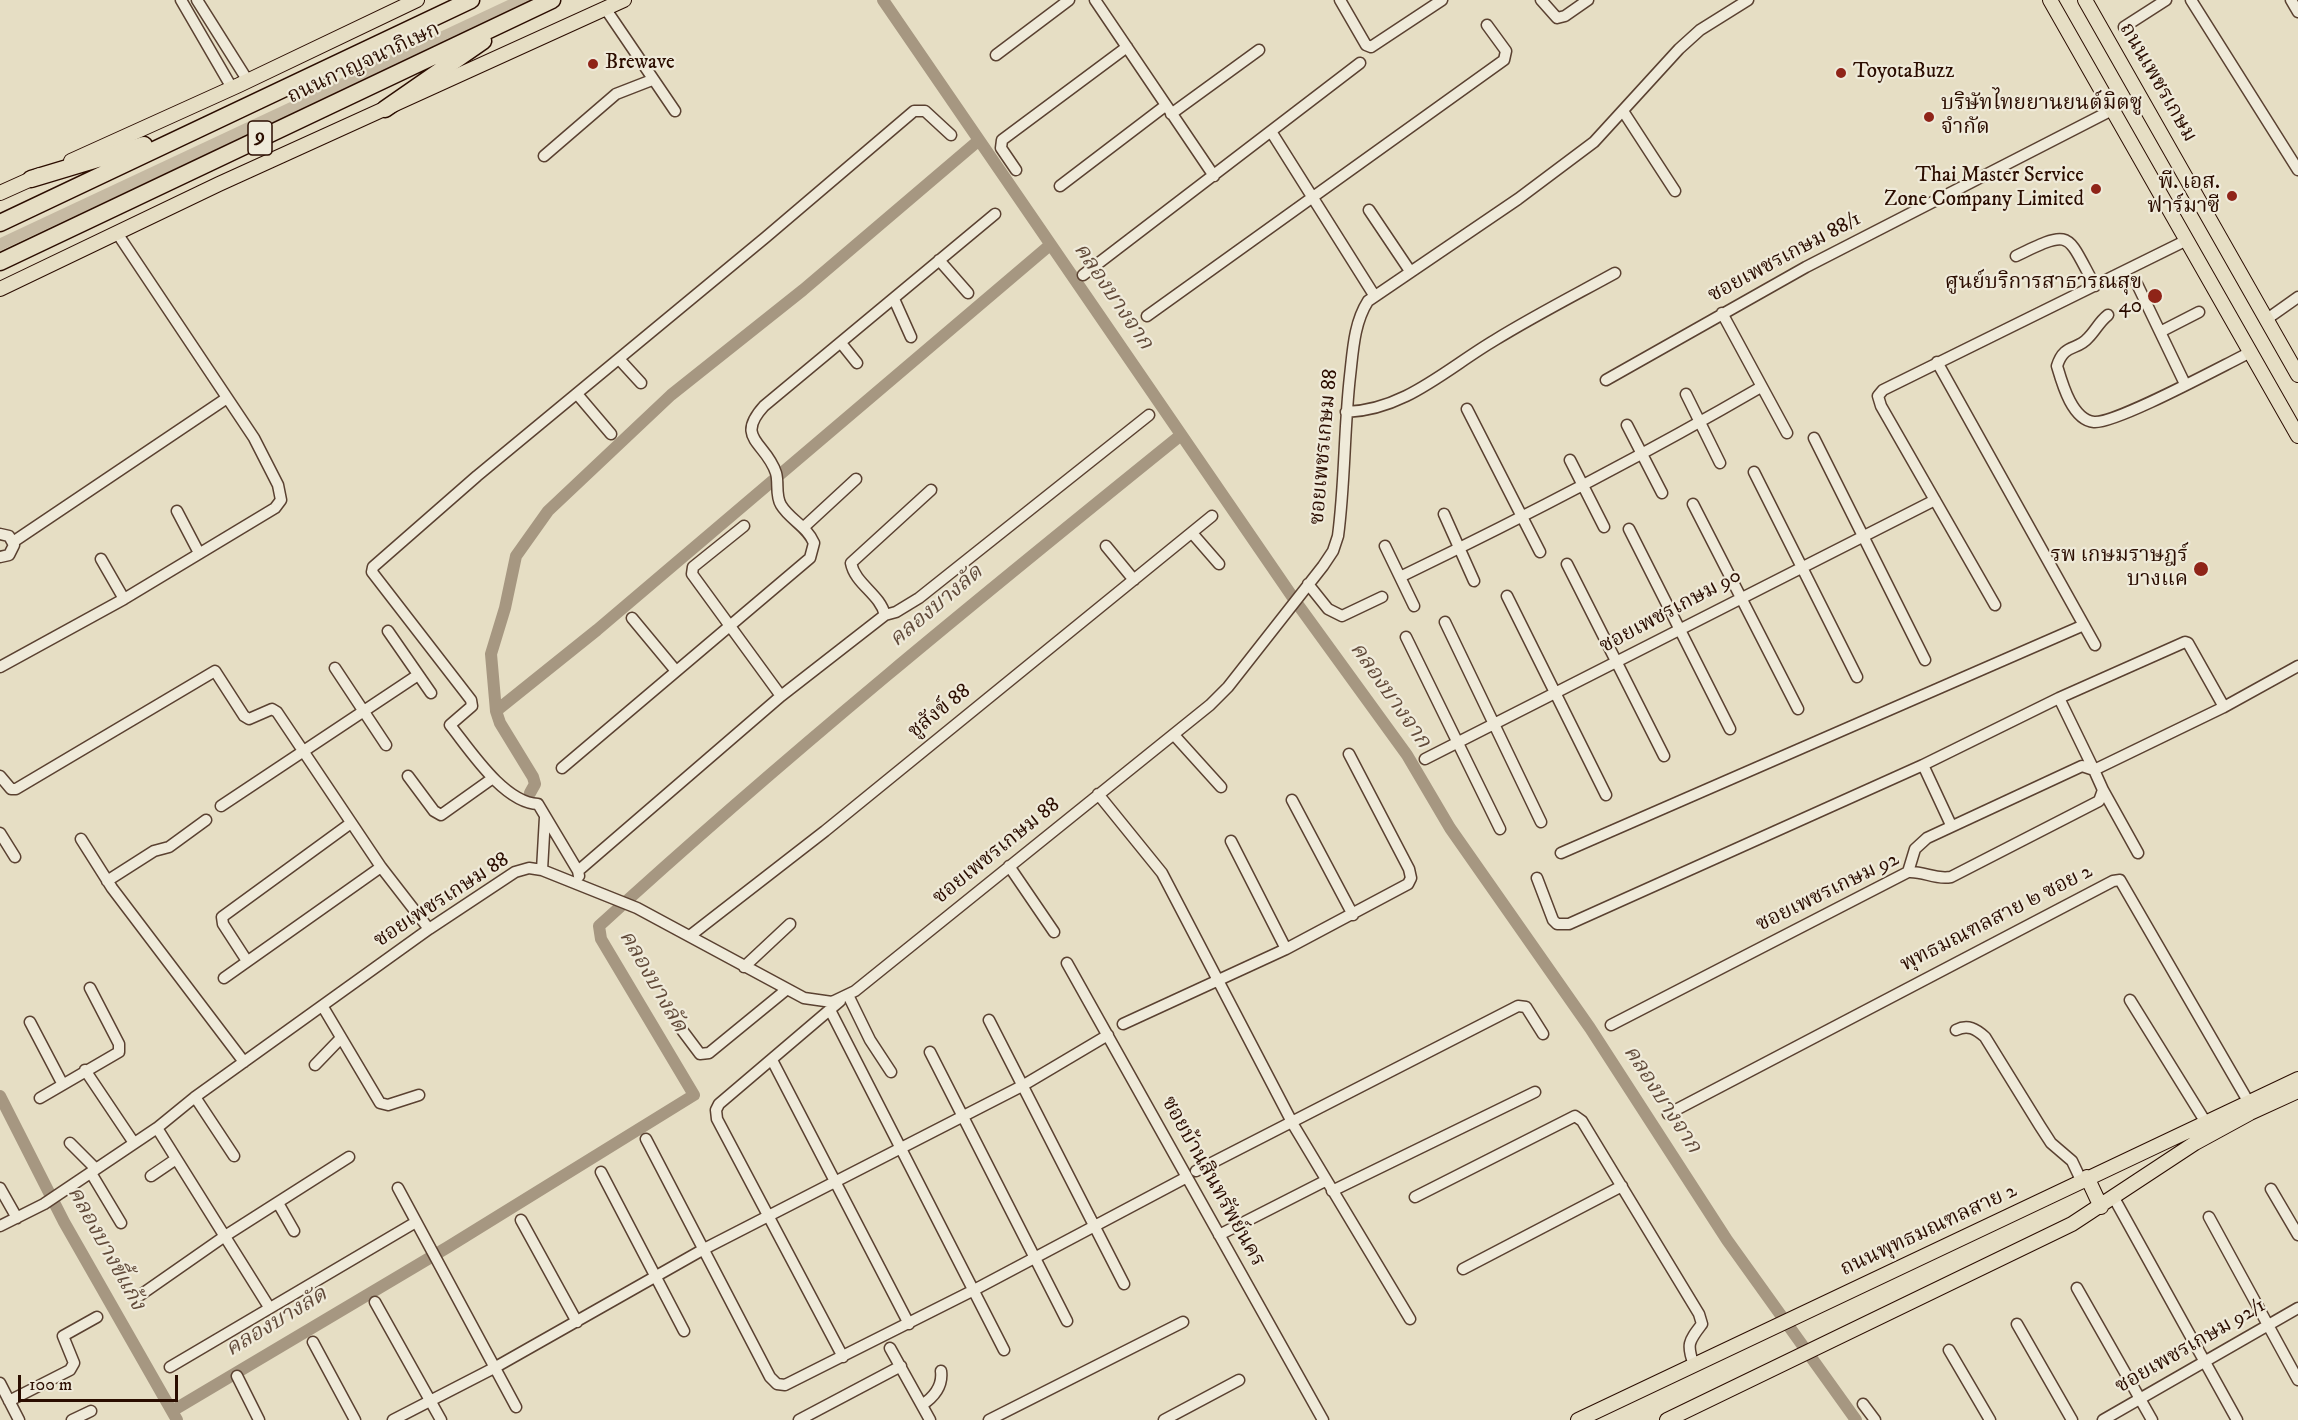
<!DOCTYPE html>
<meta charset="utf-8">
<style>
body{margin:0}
#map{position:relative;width:2298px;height:1420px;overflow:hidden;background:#e6dec4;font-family:"IM FELL DW Pica",serif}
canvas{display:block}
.scale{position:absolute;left:18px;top:1375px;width:160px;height:27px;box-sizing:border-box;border:3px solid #2b0d00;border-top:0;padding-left:8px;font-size:18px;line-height:21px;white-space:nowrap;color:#2b0d00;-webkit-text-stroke:4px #efead9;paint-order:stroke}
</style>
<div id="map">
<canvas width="2298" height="1420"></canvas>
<div class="scale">100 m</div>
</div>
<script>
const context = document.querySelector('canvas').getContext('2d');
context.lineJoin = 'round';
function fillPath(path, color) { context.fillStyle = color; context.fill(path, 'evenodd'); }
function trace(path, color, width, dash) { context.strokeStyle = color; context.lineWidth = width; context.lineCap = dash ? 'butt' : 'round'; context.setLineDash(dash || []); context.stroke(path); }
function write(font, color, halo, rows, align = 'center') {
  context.font = font + ' "IM FELL DW Pica","Noto Serif Thai",serif'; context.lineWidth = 4.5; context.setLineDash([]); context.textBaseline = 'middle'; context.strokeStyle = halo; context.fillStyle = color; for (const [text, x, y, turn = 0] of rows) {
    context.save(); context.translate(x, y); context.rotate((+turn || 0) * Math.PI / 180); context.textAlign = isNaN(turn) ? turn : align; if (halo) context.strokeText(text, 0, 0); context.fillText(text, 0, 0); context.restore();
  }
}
fillPath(new Path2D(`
 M508 0H535L0 251V238Z`), '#c6baa3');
trace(new Path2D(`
 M883 0 1296 602 1407 755 1450 828 1590 1028 1727 1240 1856 1420
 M496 711 491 654 505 608 516 556 548 511 671 395 803 290 978 141
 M530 793 535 784 533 777 500 723 496 711 597 630 1050 245
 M0 1096 64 1222 177 1420
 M172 1411 448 1247 694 1095 601 939 599 926C786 755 984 594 1181 435`), '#a69781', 12);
const minor = new Path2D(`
 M181 0 232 88
 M197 0 248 81
 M1095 0 1214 176
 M1340 0 1366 45 1371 47 1442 0
 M1541 0 1557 18 1565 16 1588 0
 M2191 0 2298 170
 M2291 0 2298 12
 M605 8 675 111
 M2124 27 2166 0
 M996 55 1069 0
 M1623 111 1675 191
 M1171 114 1259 50
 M1272 133 1374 295
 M544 156 616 94 652 80
 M1016 170 1001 148 1002 140 1127 47
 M1060 186 1165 106
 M1369 210 1410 271
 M2016 256C2073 228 2066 233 2095 286
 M939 260 968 293
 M1083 275 1360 63
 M2137 284 2185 384
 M894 299 911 337
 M1722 313 1787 433
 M2108 315C2099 322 2096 330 2088 338 2077 351 2064 343 2057 366 2062 383 2072 420 2094 422 2116 424 2224 365 2251 352
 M1147 316 1504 60 1506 51 1487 25
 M2267 319 2298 297
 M2160 332 2199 312
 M841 343 857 363
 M619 359 641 383
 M1937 362 2095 645
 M1606 380 1806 267 2112 110
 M577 394 611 434
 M1686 394 1720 463
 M1467 409 1540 552
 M1346 412C1405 410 1446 369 1495 340 1534 316 1575 295 1615 273
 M1627 425 1662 493
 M1814 438 1925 660
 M1570 460 1604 527
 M1754 472 1857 677
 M1693 504 1798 709
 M177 511 199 553
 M1444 514 1474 581
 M744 526 693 567 692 574 781 696
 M804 527 856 479
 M1629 529 1730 729
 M1192 533 1219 564
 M0 534 9 536 14 545 9 555 0 557
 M13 542 227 398
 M1106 546 1134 580
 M1385 546 1414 606
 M101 559 124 599
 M1567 564 1664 756
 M1400 577C1522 518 1644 455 1761 387
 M1308 584 1328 609 1342 616 1382 597
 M1507 596 1606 795
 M1995 605 1881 406 1878 396 1883 390 2187 240
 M885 615C880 594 855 584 851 563L931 490
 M632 618 676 671
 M1445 622 1541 822
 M388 631 431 693
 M1406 637 1500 829
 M0 667 124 599 275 508 281 500 278 485 254 438 117 233
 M335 668 386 745
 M2059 698 2185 642 2188 643 2224 707
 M1174 735 1221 787
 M1425 759 1935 500
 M1923 765 2059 698 2094 770
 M562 768 810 558 814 543C807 526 790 520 781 505 775 495 779 483 776 473 766 442 734 439 764 406L995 214
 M0 776 11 789H16L215 671 244 716 249 719 272 709 277 712 381 867 429 929
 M408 776 434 811 441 815 493 778
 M2103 790 2138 853
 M1098 794 1162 873 1294 1126 1410 1319
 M1292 800 1353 915
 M221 806 418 675
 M0 833 15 857
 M81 839 112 888 244 1062
 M1231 841 1286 949
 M1561 853 2084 625
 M1009 866 1054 932
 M542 870 545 817
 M578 871 538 804C504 803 470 750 450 725L472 706 471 700 372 572 373 567 477 476 766 237 914 111H925L951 135
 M1908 872 1915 849 1927 838 2082 766 2094 770
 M579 876 578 871 781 696 885 615 896 612 919 598 1149 415
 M1537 878 1553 920 1557 924H1569L1923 765 1951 825
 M107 881 154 851 169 847 206 820
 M691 935 825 831 1212 516
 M247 961 223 924 222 917 351 823
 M1067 963 1323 1420
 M744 967 790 924
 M224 978 381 867
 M848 995 870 1040 891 1072
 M2130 1000 2205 1121
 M840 1001 719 1104 716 1110 717 1119 843 1357
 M323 1007 380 1103 388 1105 419 1095
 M830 1010 1004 1350
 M989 1020 1124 1284
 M30 1022 62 1083
 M1123 1024 1286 949 1408 884 1411 878 1409 869 1349 754
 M1611 1025 1908 872C1925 871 1934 880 1951 877L2099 801 2103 790 2094 770 2224 707 2298 666
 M682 1030 700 1054 709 1053 786 990
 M1956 1030C1968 1024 1976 1029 1985 1037L2040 1126 2051 1143 2072 1161 2081 1180
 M930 1052 1067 1321
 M772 1060 909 1324
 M315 1065 341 1038
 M85 1070 134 1143
 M195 1097 234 1156
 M40 1098 119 1052V1044L90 988
 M1668 1114 2113 881 2120 880 2248 1101
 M157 1128 269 1307
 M646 1139 770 1377 777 1384 785 1385 974 1290 1187 1177
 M70 1143 96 1169
 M1196 1171 1518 1006 1526 1007 1543 1034
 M601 1172 684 1331
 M91 1173 121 1223
 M151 1176 176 1159
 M0 1188 17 1218
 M398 1188 516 1407
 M2271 1189 2298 1235
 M1332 1191 1535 1092
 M1415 1197 1575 1116 1582 1121 1699 1314 1702 1324C1689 1341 1686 1344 1694 1365
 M2114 1198 2237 1420
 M278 1203 294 1231
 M2209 1217 2298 1380
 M521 1220 577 1322
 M0 1226 44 1204 157 1128 195 1097 429 929 515 872 529 868 542 870 637 908 804 998 832 1002 855 991 1210 705 1228 687 1323 566 1333 551 1338 536C1345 483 1344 429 1350 376 1353 350 1354 323 1368 301L1518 199 1594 142 1679 49 1700 30 1748 0
 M1219 1235 1325 1181
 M1463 1269 1622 1186
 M2077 1288 2152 1420
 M139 1296 225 1236 349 1157
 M375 1302 441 1420
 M2017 1324 2072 1420
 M313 1342 355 1420
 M890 1348 930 1420
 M1949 1350 1990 1420
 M170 1367 416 1222
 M237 1376 259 1420
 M0 1383 19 1420
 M9 1401 70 1370 74 1363 63 1336 97 1317
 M1863 1404 1875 1420
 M922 1405C934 1397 943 1386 941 1371
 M72 1420 91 1411
 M393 1420 494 1368 704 1249 1022 1086 1108 1035
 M799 1420 901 1366
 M989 1420 1183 1322
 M1164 1420 1239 1380
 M2103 1420 2298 1308`);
const major = new Path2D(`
 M2050 0 2298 436
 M2085 0 2298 375
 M71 161 239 85 417 0
 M0 193 40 175
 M0 289 219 184 624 0
 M2087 1177 2101 1207
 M1578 1420 2298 1079
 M1667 1420 2072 1224 2195 1143 2250 1113 2298 1091`);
const highway = new Path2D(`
 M385 109 483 41
 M31 179 144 145
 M0 223 471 0
 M0 262 552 0`);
trace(minor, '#5a4131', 13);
trace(major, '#2b0d00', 16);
trace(highway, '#2b0d00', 19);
trace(minor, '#efead9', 10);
trace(major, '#e6dec4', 14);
trace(highway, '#e6dec4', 16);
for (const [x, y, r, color] of [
 [593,64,6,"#8f2418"],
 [1841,73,6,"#8f2418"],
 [1929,117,6,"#8f2418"],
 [2096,189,6,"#8f2418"],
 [2232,196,6,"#8f2418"],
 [2155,296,8,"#8f2418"],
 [2201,569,8,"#8f2418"]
]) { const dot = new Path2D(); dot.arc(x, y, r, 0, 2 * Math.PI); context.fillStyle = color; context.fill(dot); trace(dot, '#efead9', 2); }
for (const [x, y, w] of [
 [260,138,24]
]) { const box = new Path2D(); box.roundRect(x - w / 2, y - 17, w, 34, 4.5); context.fillStyle = '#efead9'; context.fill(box); trace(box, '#2b0d00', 1.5); }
write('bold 20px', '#2b0d00', null, [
 ["9",260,138]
]);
write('21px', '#2b0d00', '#efead9', [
 ["ถนนกาญจนาภิเษก",364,64,-25],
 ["ถนนเพชรเกษม",2157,83,60],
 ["ซอยเพชรเกษม 88/1",1785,258,-28],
 ["ซอยเพชรเกษม 88",1325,447,-85],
 ["ซอยเพชรเกษม 90",1671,612,-28],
 ["ชูสังข์ 88",940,712,-39],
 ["ซอยเพชรเกษม 88",997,852,-39],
 ["ซอยเพชรเกษม 92",1828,893,-26],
 ["ซอยเพชรเกษม 88",442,901,-33],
 ["พุทธมณฑลสาย ๒ ซอย 2",1997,919,-27],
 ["ซอยบ้านสินทรัพย์นคร",1212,1182,61],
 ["ถนนพุทธมณฑลสาย 2",1929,1231,-25],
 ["ซอยเพชรเกษม 92/1",2191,1347,-30]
]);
write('21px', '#2b0d00', '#efead9', [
 ["Brewave",605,64,"left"],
 ["ToyotaBuzz",1853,73,"left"],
 ["บริษัทไทยยานยนต์มิตซู",1941,105,"left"],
 ["จำกัด",1941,129,"left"],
 ["Thai Master Service",2084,177],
 ["Zone Company Limited",2084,201],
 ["พี. เอส.",2220,184],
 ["ฟาร์มาซี",2220,208],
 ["ศูนย์บริการสาธารณสุข",2142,284],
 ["40",2142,308],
 ["รพ เกษมราษฎร์",2188,557],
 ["บางแค",2188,581]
], 'right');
write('italic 22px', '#624b3a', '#efead9', [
 ["คลองบางจาก",1112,297,56],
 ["คลองบางลัด",937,607,-40],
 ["คลองบางจาก",1389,696,55],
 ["คลองบางลัด",652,982,60],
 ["คลองบางจาก",1661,1100,57],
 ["คลองบางขี้แก้ง",105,1249,61],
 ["คลองบางลัด",277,1323,-31]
]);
</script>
